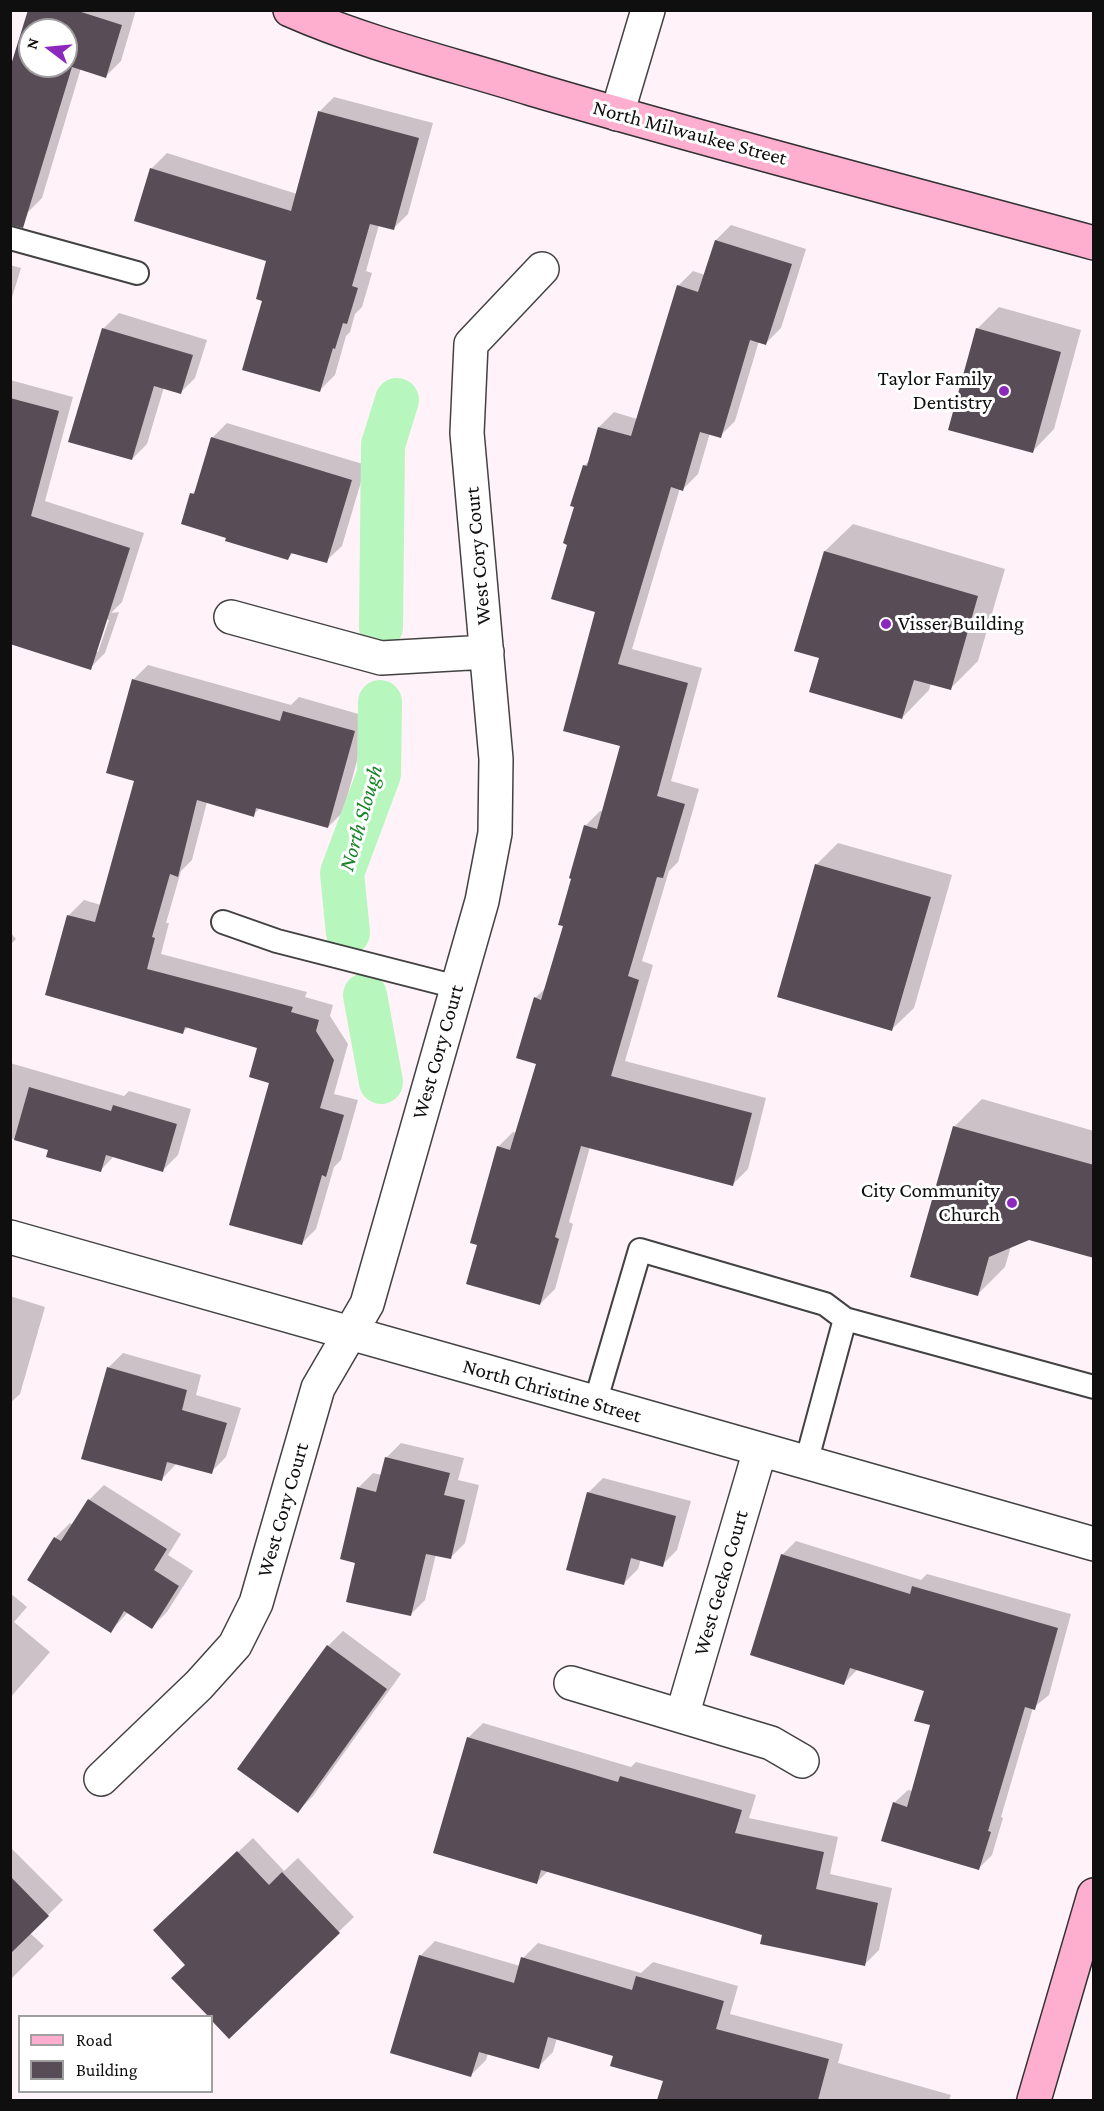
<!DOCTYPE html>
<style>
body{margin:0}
#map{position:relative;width:1104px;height:2111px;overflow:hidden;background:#fff2f8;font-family:"Crimson Pro",serif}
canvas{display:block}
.frame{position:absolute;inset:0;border:12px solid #0f0f0f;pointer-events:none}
.legend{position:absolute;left:18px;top:2015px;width:195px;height:78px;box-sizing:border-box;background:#fff;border:2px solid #9f9f9f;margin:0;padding:8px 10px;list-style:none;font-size:18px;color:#0f0f0f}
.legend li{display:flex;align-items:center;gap:12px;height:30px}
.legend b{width:30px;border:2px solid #9f9f9f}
.north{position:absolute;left:18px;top:18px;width:60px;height:60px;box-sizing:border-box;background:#fff;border:2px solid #9f9f9f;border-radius:50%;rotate:286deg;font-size:16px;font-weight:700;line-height:24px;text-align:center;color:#0f0f0f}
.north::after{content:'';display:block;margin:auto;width:21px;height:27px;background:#8d28bf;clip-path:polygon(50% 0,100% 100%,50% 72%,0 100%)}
</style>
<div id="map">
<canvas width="1104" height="2111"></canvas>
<div class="frame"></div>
<ul class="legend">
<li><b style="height:8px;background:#feaece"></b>Road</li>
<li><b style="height:16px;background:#584c57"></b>Building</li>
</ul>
<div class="north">N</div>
</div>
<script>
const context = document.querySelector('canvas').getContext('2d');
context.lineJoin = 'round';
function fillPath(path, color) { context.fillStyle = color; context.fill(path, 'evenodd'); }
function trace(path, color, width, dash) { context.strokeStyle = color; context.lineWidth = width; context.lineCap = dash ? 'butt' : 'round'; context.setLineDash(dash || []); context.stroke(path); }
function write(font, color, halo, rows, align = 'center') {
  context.font = font + ' "Crimson Pro",serif'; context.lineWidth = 6; context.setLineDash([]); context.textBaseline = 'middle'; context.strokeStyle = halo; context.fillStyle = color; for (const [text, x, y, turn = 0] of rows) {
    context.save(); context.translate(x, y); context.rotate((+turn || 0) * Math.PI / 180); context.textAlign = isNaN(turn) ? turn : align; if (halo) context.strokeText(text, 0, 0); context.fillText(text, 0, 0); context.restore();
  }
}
fillPath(new Path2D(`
 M30 10H136L121 61 106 76 81 68 42 198 27 213ZM30 30H66V66H30Z
 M334 97 433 123 408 214 393 229 379 225 366 271 372 273 362 307 355 314 350 332 346 336 335 375 320 390 264 300 268 260 136 220 152 168 167 153 297 194 319 112Z
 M731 225 806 249 781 328 766 343 759 341 735 421 720 436 710 433 698 474 683 489 680 488 632 649 702 668 671 781 699 789 678 862 669 871 642 961 653 965 625 1061 766 1098 748 1169 733 1184 590 1147 569 1222 573 1224 555 1289 540 1304 479 1244 498 1147 513 1132 517 1133 538 1063 535 998 547 987 565 926 585 826 600 811H603L622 745 597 611 569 544 575 506 584 466 590 460 599 427 614 412 637 419 678 286 693 271 705 275 716 240Z
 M10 265 21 268 10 304Z
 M999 307 1081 330 1054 429 1033 451 977 329Z
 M119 313 207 340 195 378 180 393 164 387 147 444 132 459 70 441 104 328Z
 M10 380 73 397 45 501 144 533 122 602 111 613 119 612 105 653 90 668 10 587ZM106 619 109 620 98 652H95Z
 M227 423 366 465 342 546 326 561 294 552 288 558 192 494 198 488 212 438Z
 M853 524 1005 569 978 661 950 689 931 683 929 690 902 718 821 657 825 551Z
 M148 665 291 705 299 697 369 717 343 812 328 827 261 807 253 815 207 802 192 860 181 871 166 923H169L161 954 307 992 305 997 333 1005 330 1016 348 1044 334 1094 358 1100 341 1160 334 1167 316 1229 301 1244 271 1081 259 1047 188 1027 183 1032 47 994 69 915 84 900 101 905 136 780 133 680Z
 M838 843 952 875 914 1008 892 1029 816 865Z
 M10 932 16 939 10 945Z
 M10 1063 124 1096 129 1091 191 1109 178 1155 163 1170 114 1156 100 1171 50 1149 10 1138Z
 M982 1099 1094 1131V1257L1029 1239 1011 1246 1005 1267 977 1295 954 1127Z
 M10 1296 45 1307 20 1394 10 1403Z
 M123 1353 201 1375 196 1395 241 1408 226 1457 211 1472 177 1463 161 1480 108 1368Z
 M401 1443 464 1458 458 1480 479 1485 465 1543 450 1558 436 1554 425 1600 410 1615 357 1562 358 1488 373 1473 382 1475 386 1458Z
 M603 1478 691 1501 677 1550 662 1565 641 1559 638 1569 623 1584 588 1493Z
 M104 1485 181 1534 168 1555 193 1571 167 1612 152 1627 128 1612 111 1631 55 1538 70 1523 73 1525 89 1500Z
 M796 1541 921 1580 927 1574 1071 1614 1049 1695 1033 1708 1001 1817 1003 1818 992 1855 978 1869 894 1803 908 1790 913 1791 932 1724 926 1690 858 1669 844 1683 782 1555Z
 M10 1593 27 1607 14 1622 50 1652 10 1698Z
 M343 1631 401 1674 313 1796 298 1811 328 1646Z
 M483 1723 631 1767 636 1762 756 1795 749 1818 838 1837 830 1874 892 1888 879 1950 864 1965 548 1871 537 1882 468 1738Z
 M253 1838 284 1871 298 1858 354 1917 229 2037 173 1978 187 1964 170 1916Z
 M10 1847 63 1900 30 1933 44 1946 10 1980Z
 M435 1941 520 1966 523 1958 538 1943 641 1973 653 1962 738 1986 730 2014 843 2044 838 2063 951 2095 949 2100H659L665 2080 615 2055 557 2038 553 2052 538 2067 488 2053 486 2060 471 2075 420 1956Z`), '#0003');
trace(new Path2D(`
 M381 627 383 445 397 400
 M348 933 342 873 379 774 380 702
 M365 995 381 1082`), '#b7f6bd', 44);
fillPath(new Path2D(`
 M28 10H75L122 25 106 78 72 67 23 228 10 225V68ZM30 30H66V66H30Z
 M318 111 419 138 394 230 370 224 352 286 358 288 347 324 343 323 335 349 333 348 320 392 242 370 262 301 256 299 266 261 134 221 150 168 291 211Z
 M715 240 792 264 766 345 750 340 721 438 700 432 683 491 671 487 618 664 688 683 657 796 685 804 663 878 657 877 628 976 639 980 611 1076 752 1113 733 1186 581 1146 555 1237 559 1239 540 1305 466 1284 477 1245 470 1243 497 1146 510 1150 536 1064 516 1058 534 997 541 1000 563 926 558 925 571 879 569 878 584 825 597 829 620 746 563 731 595 612 551 599 567 545 563 543 574 507 570 506 583 465 587 466 598 427 631 436 677 285 698 292Z
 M102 328 193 355 181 394 154 386 132 460 68 442Z
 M976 328 1061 352 1033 453 948 430Z
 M10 398 59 411 31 516 130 548 91 670 10 644Z
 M211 437 352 480 327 563 291 553 288 560 225 541 226 538 181 524 190 493 194 494Z
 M824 551 978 596 951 690 914 680 902 719 809 692 819 658 794 651Z
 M132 679 280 721 283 711 355 731 328 828 256 808 254 817 197 800 178 877 170 874 152 937 155 938 147 969 293 1007 291 1012 319 1020 316 1031 334 1060 320 1108 344 1115 326 1177 322 1175 302 1245 229 1225 269 1083 249 1077 257 1048 185 1027 183 1034 45 995 67 915 95 922 134 781 106 773Z
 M815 864 931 897 892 1031 777 997Z
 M29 1087 111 1111 113 1105 177 1124 163 1172 106 1155 101 1172 46 1157 48 1150 14 1140Z
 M953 1126 1094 1165V1258L1029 1240 989 1257 978 1296 910 1277Z
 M107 1367 187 1390 182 1410 227 1423 212 1474 167 1462 162 1481 81 1459Z
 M385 1457 450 1473 444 1495 465 1500 451 1559 426 1554 411 1616 346 1602 355 1563 340 1559 357 1487 376 1492Z
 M587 1492 676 1516 663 1567 631 1558 624 1585 566 1570Z
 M88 1499 167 1549 154 1570 179 1586 152 1629 124 1611 111 1633 27 1580 54 1537 61 1541Z
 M781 1554 910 1594 912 1586 1058 1628 1035 1710 1025 1707 988 1831 991 1832 979 1870 881 1841 893 1802 907 1807 930 1725 914 1721 924 1691 850 1668 844 1685 750 1655Z
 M327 1645 387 1689 298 1813 237 1769Z
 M467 1737 618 1782 620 1776 742 1810 735 1833 824 1852 816 1889 878 1903 865 1966 760 1944 762 1935 541 1870 537 1884 433 1853Z
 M237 1851 269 1885 282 1872 340 1933 229 2039 212 2021V2016H208L171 1978 185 1965 153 1930Z
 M10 1876 49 1916 10 1954Z
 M419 1955 514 1983 521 1957 632 1990 636 1976 724 2001 716 2029 829 2059 818 2100H657L663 2081 610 2066 613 2056 548 2037 539 2069 479 2052 471 2077 390 2053Z`), '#584c57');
const lane = new Path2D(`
 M10 238 137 273
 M223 922 277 941 457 987
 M595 1403 640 1250 825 1304 845 1319 1094 1387
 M806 1463 845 1319`);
const street = new Path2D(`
 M617 114 648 10
 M231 617 381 658 487 652
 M10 1237C372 1338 732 1442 1094 1544
 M571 1683 771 1743 802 1761
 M682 1716 760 1450
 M101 1779 199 1685 235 1645 256 1603 318 1388 367 1304 482 901 495 833 496 759 467 433 471 344 542 269`);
const secondary = new Path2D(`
 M290 10C367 44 452 64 532 89 718 144 906 192 1094 243
 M1034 2100 1094 1895`);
trace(lane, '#424242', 26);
trace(street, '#424242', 36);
trace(secondary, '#313131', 36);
trace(lane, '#fff', 22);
trace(street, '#fff', 33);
trace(secondary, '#feaece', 33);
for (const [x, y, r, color] of [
 [1004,391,6,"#8d28bf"],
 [886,624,6,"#8d28bf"],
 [1012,1203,6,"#8d28bf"]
]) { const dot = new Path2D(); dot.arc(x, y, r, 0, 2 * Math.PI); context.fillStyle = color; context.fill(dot); trace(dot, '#fff', 2); }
write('21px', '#0f0f0f', '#fff', [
 ["North Milwaukee Street",690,133,15],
 ["West Cory Court",478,556,-95],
 ["West Cory Court",438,1052,-74],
 ["North Christine Street",552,1391,16],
 ["West Cory Court",283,1510,-74],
 ["West Gecko Court",721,1583,-74]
]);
write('21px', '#0f0f0f', '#fff', [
 ["Taylor Family",992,379],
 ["Dentistry",992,403],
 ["Visser Building",898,624,"left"],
 ["City Community",1000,1191],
 ["Church",1000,1215]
], 'right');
write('italic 22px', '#178428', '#fff', [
 ["North Slough",361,818,-74]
]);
</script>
